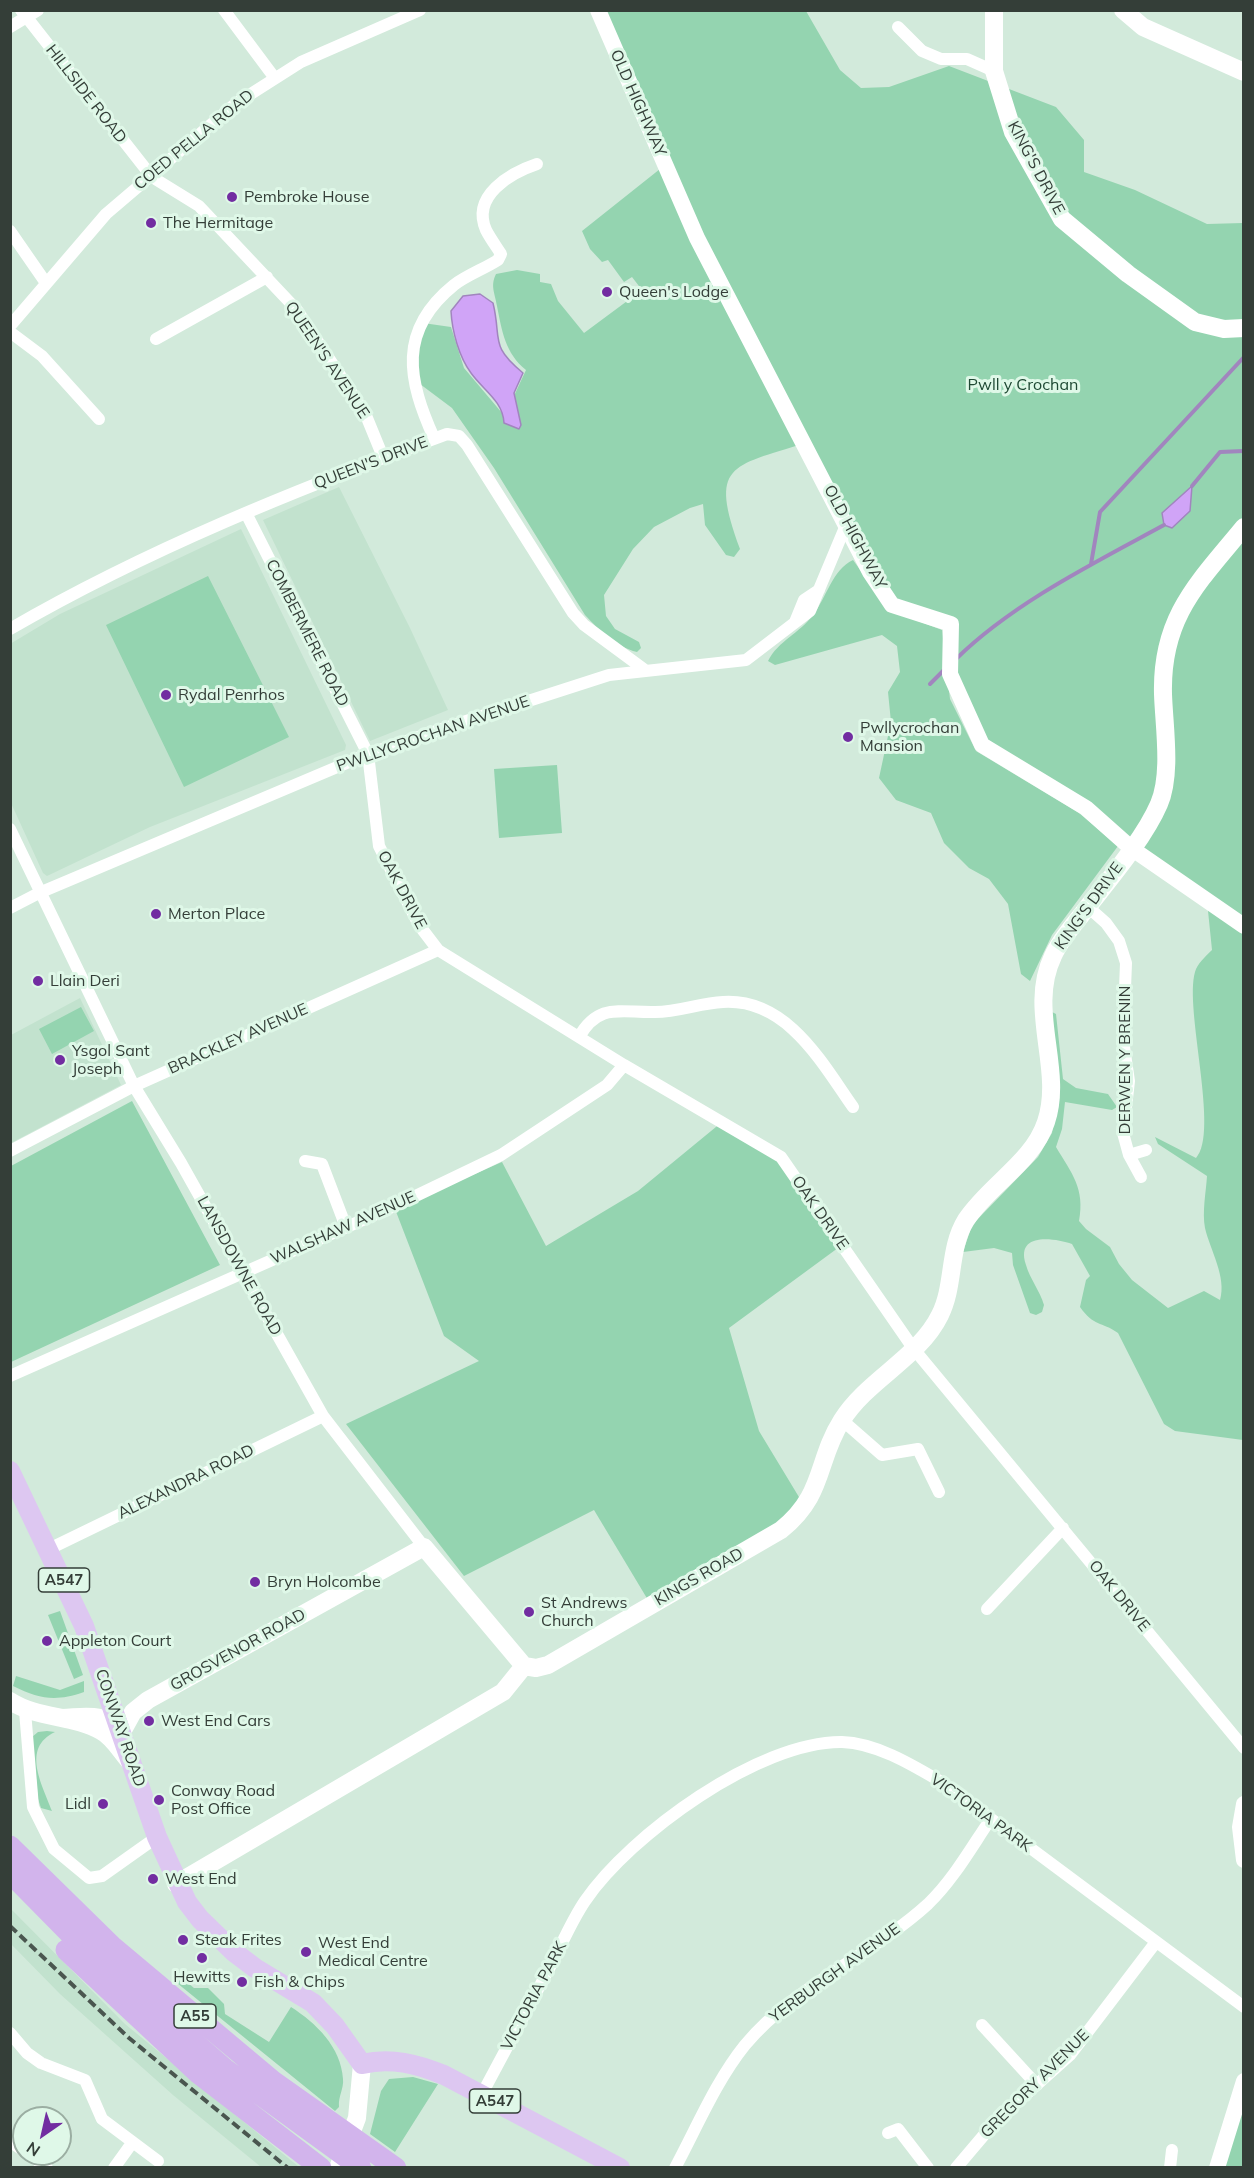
<!DOCTYPE html>
<style>
body{margin:0}
#map{position:relative;width:1254px;height:2178px;overflow:hidden;background:#d2eadb;font-family:Mulish,sans-serif}
canvas{display:block}
.frame{position:absolute;inset:0;border:12px solid #343e38;pointer-events:none}
.north{position:absolute;left:12px;top:2106px;width:60px;height:60px;box-sizing:border-box;background:#dff8e8;border:2px solid #9baea2;border-radius:50%;rotate:214deg;font-size:16px;font-weight:700;line-height:24px;text-align:center;color:#343e38}
.north::after{content:'';display:block;margin:auto;width:21px;height:27px;background:#722da1;clip-path:polygon(50% 0,100% 100%,50% 72%,0 100%)}
</style>
<div id="map">
<canvas width="1254" height="2178"></canvas>
<div class="frame"></div>
<div class="north">N</div>
</div>
<script>
const context = document.querySelector('canvas').getContext('2d');
context.lineJoin = 'round';
function fillPath(path, color) { context.fillStyle = color; context.fill(path, 'evenodd'); }
function trace(path, color, width, dash) { context.strokeStyle = color; context.lineWidth = width; context.lineCap = dash ? 'butt' : 'round'; context.setLineDash(dash || []); context.stroke(path); }
function write(font, color, halo, rows, align = 'center') {
  context.font = font + ' Mulish,sans-serif'; context.lineWidth = 6; context.setLineDash([]); context.textBaseline = 'middle'; context.strokeStyle = halo; context.fillStyle = color; for (const [text, x, y, turn = 0] of rows) {
    context.save(); context.translate(x, y); context.rotate((+turn || 0) * Math.PI / 180); context.textAlign = isNaN(turn) ? turn : align; if (halo) context.strokeText(text, 0, 0); context.fillText(text, 0, 0); context.restore();
  }
}
fillPath(new Path2D(`
 M339 487 410 628 448 710 370 741 263 520Z
 M241 529 346 745 345 750 150 827 47 876 43 873 11 803 10 644 60 614Z
 M80 998 121 1085 11 1143V1035Z
 M10 1908 125 2024 299 2167H261L173 2095 60 1994 11 1944Z`), '#c2e2ce');
fillPath(new Path2D(`
 M598 11H806L840 70 861 88 889 87 949 66 1056 107 1084 140V172L1135 190 1207 224 1243 223V1440L1175 1431 1164 1424 1118 1333C1101 1321 1094 1327 1080 1307L1086 1280 1090 1276 1072 1244C1054 1238 1015 1232 1026 1265 1030 1279 1040 1291 1044 1305L1042 1312 1036 1315 1030 1313 1013 1265 1012 1253 994 1248 963 1252 972 1225 1038 1157 1052 1133 1056 1107 1052 1012 1056 1014 1063 1079 1076 1088 1108 1094 1117 1107 1112 1110 1065 1102 1062 1129 1056 1147C1072 1174 1085 1188 1079 1221L1086 1229 1110 1247 1119 1264 1132 1280 1168 1308 1204 1291 1220 1300C1227 1277 1210 1250 1205 1228 1202 1212 1206 1192 1207 1176L1158 1144 1155 1137 1196 1158C1220 1133 1184 1009 1195 972 1197 964 1206 956 1212 950L1207 901 982 745 950 674 951 624 892 605 805 443C730 467 709 464 740 549L734 557 726 555 705 525 703 504 690 508 654 527 633 549 604 595 606 616 615 629 639 642 641 648 637 652C616 647 599 630 585 615L494 468 452 408 412 378 423 323 451 327 464 368 513 426V398L526 370C505 353 502 331 497 306 495 293 490 286 496 274L517 270 540 274V282L551 284 558 301 584 333 642 290 632 277 624 282 608 260 602 262 590 249 582 231 665 165Z
 M853 560 889 610 942 630 950 699 976 751 1079 813 1118 846 1052 935 1030 981 1021 974 1008 904 989 879 969 868 944 843 931 813 896 800 879 778 891 722 888 692 900 672 897 646 882 635 775 665 768 661C778 641 800 633 813 615 827 597 832 570 853 560Z
 M208 576 289 737 184 787 106 625Z
 M557 765 562 833 499 838 494 769Z
 M81 1007 94 1031 52 1054 39 1029Z
 M132 1101 220 1265 11 1362V1166Z
 M722 1122 781 1157 842 1245 729 1328 759 1431 805 1507 651 1605 594 1510 464 1576 346 1424 479 1361 444 1336 395 1209 502 1162 546 1246 638 1191Z
 M60 1611 83 1675 74 1679 48 1615Z
 M16 1676 60 1690 84 1681V1692C55 1702 40 1699 13 1686Z
 M47 1731 55 1732C21 1748 42 1784 52 1811L41 1808 38 1799 32 1737 38 1732Z
 M182 1978 194 1988H208L224 2004 225 2014 269 2042 291 2007C316 2023 341 2047 343 2079 344 2089 338 2096 339 2107L335 2111 177 1983Z
 M413 2077 438 2084 395 2152 370 2134 381 2091 389 2079Z
 M1243 2095V2167H1221Z`), '#94d4b0');
const water = new Path2D(`
 M480 294 493 303C502 340 489 345 523 373L514 393 521 425 519 429 504 423C503 401 483 390 471 373 459 357 452 331 451 311L463 296Z
 M1192 486 1190 511 1172 528 1164 525 1162 513Z`);
fillPath(water, '#d0a4f7');
trace(water, '#a185be', 1.5);
trace(new Path2D(`
 M1192 486 1220 452 1244 451
 M1091 564 1100 512 1244 357
 M956 659C1013 603 1094 563 1164 525
 M930 684 944 670`), '#a185be', 4);
trace(new Path2D(`
 M21 10 152 177 199 206 297 310 365 413 383 457
 M224 10 274 77
 M10 27 38 10
 M898 27 922 51 941 59H967L994 71
 M10 231 46 283
 M10 326 106 214 235 104 301 62 420 10
 M10 332 42 356 99 419
 M156 339 267 277
 M434 438C408 380 397 331 454 285 467 275 484 269 498 260L501 254C496 246 490 238 486 230 471 196 510 173 537 164
 M246 513 368 754 379 846 419 925 438 950 624 1065 781 1157 913 1348 1244 1748
 M795 622 804 600 819 590
 M10 629C148 549 298 489 447 434L459 436 467 445 573 613 584 625 645 670
 M10 829 134 1086 181 1163 323 1416 424 1547
 M1088 907 1106 923 1119 941 1126 963 1123 1040 1129 1081 1123 1133 1129 1155 1141 1177
 M10 908 39 893 368 754 457 724 609 675 746 660 810 611 846 525
 M579 1037C599 1002 621 1013 655 1012 679 1012 700 1003 723 1002 787 998 822 1063 853 1107
 M10 1151 134 1086 438 950
 M1129 1155 1146 1150
 M305 1161 322 1164 346 1227
 M10 1376 401 1203 501 1155 607 1085 624 1065
 M842 1420 882 1455 918 1449 939 1492
 M49 1549 323 1416
 M987 1609 1063 1528
 M25 1711 33 1807 54 1849 89 1878 102 1876 157 1837
 M982 2025 1037 2085
 M10 2033 27 2053 41 2063 85 2080 102 2119 158 2161
 M482 2094C505 2051 528 2008 551 1965 562 1944 572 1920 585 1901 630 1835 759 1741 842 1742 877 1743 914 1766 943 1783L1244 2007
 M888 2133 898 2129 928 2168
 M10 2141 24 2151
 M29 2154 47 2168
 M114 2168 132 2143
 M675 2168C697 2127 716 2081 745 2045 795 1985 871 1956 928 1904 953 1880 971 1848 990 1820
 M956 2168 995 2122 1070 2055 1156 1942
 M1170 2168 1172 2150`), '#fff', 12);
trace(new Path2D(`
 M598 10 697 238 870 572 892 605 951 624 950 674 982 745 1086 808 1131 848 1244 926
 M1244 1804 1240 1827 1244 1860
 M1217 2168 1244 2081`), '#fff', 16);
trace(new Path2D(`
 M994 10V71L1013 132 1062 219 1128 274 1195 322 1224 329 1244 328
 M1123 10 1143 27 1244 72
 M524 1666 536 1668 548 1665 781 1530C825 1495 816 1461 842 1420 868 1379 919 1358 940 1315 955 1285 948 1249 966 1220 989 1185 1033 1162 1046 1122 1064 1069 1027 1010 1053 956 1060 940 1072 927 1083 913 1107 882 1144 839 1159 804 1172 774 1164 726 1163 694 1161 617 1198 583 1244 527
 M10 1701C38 1719 73 1715 101 1731 113 1737 121 1752 130 1762
 M62 1718C88 1717 103 1712 122 1732L133 1712 148 1700 424 1547 524 1666
 M176 1884 503 1692 524 1666
 M338 2168 357 2118 362 2064`), '#fff', 18);
trace(new Path2D(`
 M10 1471 84 1626 157 1837 187 1902 200 1919 234 1952 255 1968 313 2003 335 2026 362 2064C391 2057 417 2064 444 2075L620 2168`), '#ddc7f1', 20);
trace(new Path2D(`
 M10 1846 112 1946 273 2081 396 2168
 M10 1873 75 1939 225 2069 361 2168
 M66 1950 199 2074 321 2168`), '#d2b4ec', 21);
trace(new Path2D(`
 M10 1926 129 2038 288 2168`), '#4a564f', 4, [9, 4.5]);
for (const [x, y, r, color] of [
 [232,197,6,"#722da1"],
 [151,223,6,"#722da1"],
 [607,292,6,"#722da1"],
 [166,695,6,"#722da1"],
 [848,737,6,"#722da1"],
 [156,914,6,"#722da1"],
 [38,981,6,"#722da1"],
 [60,1060,6,"#722da1"],
 [255,1582,6,"#722da1"],
 [529,1612,6,"#722da1"],
 [47,1641,6,"#722da1"],
 [149,1721,6,"#722da1"],
 [159,1800,6,"#722da1"],
 [103,1804,6,"#722da1"],
 [153,1879,6,"#722da1"],
 [183,1940,6,"#722da1"],
 [306,1952,6,"#722da1"],
 [202,1958,6,"#722da1"],
 [242,1982,6,"#722da1"]
]) { const dot = new Path2D(); dot.arc(x, y, r, 0, 2 * Math.PI); context.fillStyle = color; context.fill(dot); trace(dot, '#dff8e8', 2); }
for (const [x, y, w] of [
 [64,1580,51],
 [195,2016,42],
 [495,2101,51]
]) { const box = new Path2D(); box.roundRect(x - w / 2, y - 12, w, 24, 4.5); context.fillStyle = '#dff8e8'; context.fill(box); trace(box, '#343e38', 1.5); }
write('bold 15px', '#343e38', null, [
 ["A547",64,1580],
 ["A55",195,2016],
 ["A547",495,2101]
]);
write('16px', '#343e38', '#dff8e8', [
 ["HILLSIDE ROAD",86,94,52],
 ["OLD HIGHWAY",638,103,66],
 ["COED PELLA ROAD",194,140,-39],
 ["KING'S DRIVE",1036,168,62],
 ["QUEEN'S AVENUE",327,360,56],
 ["QUEEN'S DRIVE",371,463,-21],
 ["OLD HIGHWAY",855,537,62],
 ["COMBERMERE ROAD",307,633,63],
 ["PWLLYCROCHAN AVENUE",433,734,-19],
 ["OAK DRIVE",402,890,62],
 ["KING'S DRIVE",1089,906,-54],
 ["BRACKLEY AVENUE",238,1039,-24],
 ["DERWEN Y BRENIN",1125,1060,-90],
 ["OAK DRIVE",820,1213,55],
 ["WALSHAW AVENUE",343,1228,-24],
 ["LANSDOWNE ROAD",239,1266,61],
 ["ALEXANDRA ROAD",186,1482,-26],
 ["KINGS ROAD",699,1577,-30],
 ["OAK DRIVE",1119,1596,51],
 ["GROSVENOR ROAD",238,1650,-29],
 ["CONWAY ROAD",120,1728,71],
 ["VICTORIA PARK",981,1813,36],
 ["YERBURGH AVENUE",835,1973,-36],
 ["VICTORIA PARK",534,1996,-62],
 ["GREGORY AVENUE",1035,2084,-45]
]);
write('16px', '#343e38', '#dff8e8', [
 ["Pembroke House",244,197],
 ["The Hermitage",163,223],
 ["Queen's Lodge",619,292],
 ["Rydal Penrhos",178,695],
 ["Pwllycrochan",860,728],
 ["Mansion",860,746],
 ["Merton Place",168,914],
 ["Llain Deri",50,981],
 ["Ysgol Sant",72,1051],
 ["Joseph",72,1069],
 ["Bryn Holcombe",267,1582],
 ["St Andrews",541,1603],
 ["Church",541,1621],
 ["Appleton Court",59,1641],
 ["West End Cars",161,1721],
 ["Conway Road",171,1791],
 ["Post Office",171,1809],
 ["Lidl",91,1804,"right"],
 ["West End",165,1879],
 ["Steak Frites",195,1940],
 ["West End",318,1943],
 ["Medical Centre",318,1961],
 ["Hewitts",202,1977,"center"],
 ["Fish & Chips",254,1982]
], 'left');
write('16px', '#1f4934', '#dff8e8', [
 ["Pwll y Crochan",1023,385]
]);
</script>
